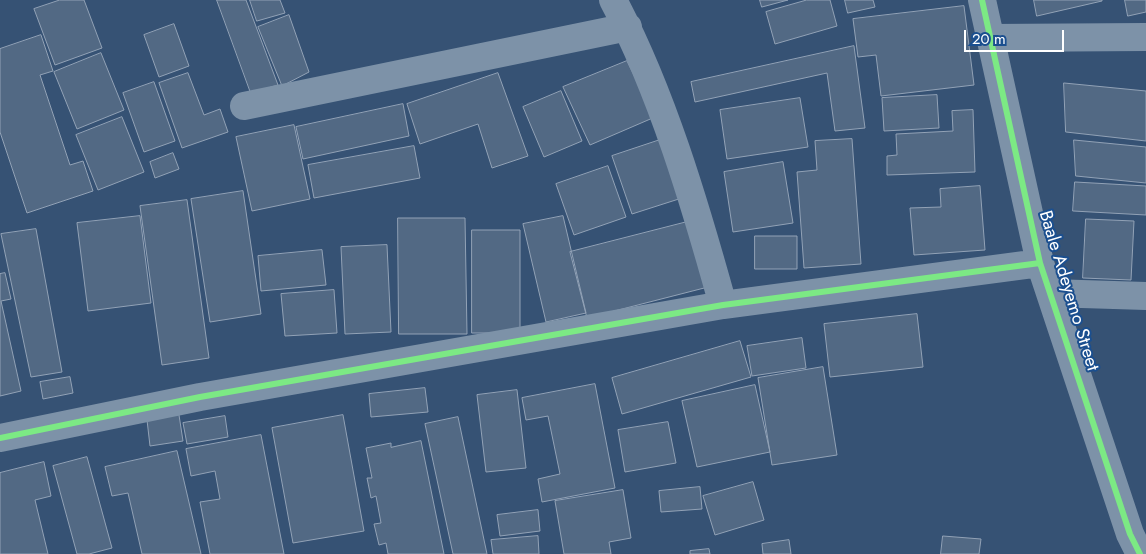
<!DOCTYPE html>
<style>
body{margin:0}
#map{position:relative;width:1146px;height:554px;overflow:hidden;background:#365274;font-family:Jost,sans-serif}
canvas{display:block}
.scale{position:absolute;left:964px;top:30px;width:100px;height:22px;box-sizing:border-box;border:2px solid #fff;border-top:0;padding-left:6px;font-size:15px;line-height:18px;white-space:nowrap;color:#fff;-webkit-text-stroke:4px #1b4f8f;paint-order:stroke}
</style>
<div id="map">
<canvas width="1146" height="554"></canvas>
<div class="scale">20 m</div>
</div>
<script>
const context = document.querySelector('canvas').getContext('2d');
context.lineJoin = 'round';
function fillPath(path, color) { context.fillStyle = color; context.fill(path, 'evenodd'); }
function trace(path, color, width, dash) { context.strokeStyle = color; context.lineWidth = width; context.lineCap = dash ? 'butt' : 'round'; context.setLineDash(dash || []); context.stroke(path); }
function write(font, color, halo, rows, align = 'center') {
  context.font = font + ' Jost,sans-serif'; context.lineWidth = 4; context.setLineDash([]); context.textBaseline = 'middle'; context.strokeStyle = halo; context.fillStyle = color; for (const [text, x, y, turn = 0] of rows) {
    context.save(); context.translate(x, y); context.rotate((+turn || 0) * Math.PI / 180); context.textAlign = isNaN(turn) ? turn : align; if (halo) context.strokeText(text, 0, 0); context.fillText(text, 0, 0); context.restore();
  }
}
const building = new Path2D(`
 M60 0H84L102 48 55 65 34 9Z
 M217 0H246L278 85 251 93Z
 M250 0H280L285 13 257 21Z
 M760 0H788L762 7Z
 M807 0H830L837 26 775 44 766 12Z
 M845 0H873L875 7 848 13Z
 M1034 0H1102V1L1037 16Z
 M1125 0H1146V12L1128 16Z
 M964 6 974 85 881 96 876 55 858 57 853 19Z
 M289 15 309 72 282 86 258 27Z
 M174 24 189 66 159 77 144 35Z
 M41 35 53 71 40 75 70 165 83 161 93 191 27 213 0 132V49Z
 M854 46 865 128 835 131 827 73 695 102 691 82Z
 M101 53 124 110 77 129 54 72Z
 M627 61 655 117 590 145 563 87Z
 M188 73 204 115 220 109 228 132 182 148 159 83Z
 M498 73 528 156 492 168 478 124 420 144 407 104Z
 M154 82 175 141 144 152 123 93Z
 M1064 83 1146 91V141L1066 132Z
 M561 91 582 141 544 157 523 107Z
 M937 95 939 128 884 131 882 98Z
 M800 98 808 147 727 159 720 110Z
 M403 104 409 136 303 159 296 127Z
 M973 110 975 172 887 175V156L897 155 896 134 953 131 952 111Z
 M122 117 144 172 98 190 76 135Z
 M294 125 310 199 252 211 236 137Z
 M666 138 685 197 632 214 612 156Z
 M852 139 861 264 804 268 797 172 817 170 815 141Z
 M1074 140 1146 147V183L1076 176Z
 M414 146 420 178 314 198 308 165Z
 M173 153 179 169 155 178 150 162Z
 M783 162 793 223 733 232 724 172Z
 M608 166 626 217 574 235 556 184Z
 M1075 182 1146 186V215L1073 211Z
 M980 186 985 250 914 255 910 208 941 207 940 189Z
 M243 191 261 314 210 322 191 199Z
 M187 200 209 358 162 365 140 206Z
 M140 216 151 303 88 311 77 223Z
 M563 216 586 313 546 322 523 224Z
 M398 218H465L467 334H399Z
 M1086 219 1134 221 1131 280 1083 278Z
 M695 220 712 286 587 318 570 252Z
 M36 229 62 372 31 377 1 234Z
 M472 230H520V333H472Z
 M755 236H797V269H755Z
 M387 245 391 332 345 334 341 247Z
 M322 250 326 285 261 291 258 256Z
 M5 273 11 299 1 301 21 391 0 396V274Z
 M334 290 337 333 285 336 281 294Z
 M917 314 923 367 830 377 824 324Z
 M802 338 806 368 752 376 747 346Z
 M740 341 751 377 622 414 612 378Z
 M823 367 837 455 772 465 758 378Z
 M70 377 73 393 43 399 40 382Z
 M595 384 615 488 542 502 538 479 560 474 548 416 526 420 522 398Z
 M755 385 770 452 697 467 682 401Z
 M425 388 428 412 371 417 369 394Z
 M517 390 526 468 486 472 477 395Z
 M179 415 183 441 150 446 147 420Z
 M343 415 364 531 293 543 272 428Z
 M225 416 228 437 187 444 183 423Z
 M458 417 487 554H453L425 424Z
 M668 422 676 463 625 472 618 430Z
 M261 435 284 554H210L200 502 220 499 215 471 191 476 186 449Z
 M421 441 444 554H388L386 543 379 545 374 524 381 523 376 496 371 498 367 478H372L366 448 391 443V447Z
 M177 451 201 554H142L128 493 112 496 105 467Z
 M87 457 112 548 89 554H77L53 466Z
 M44 462 51 496 35 500 48 554H0V473Z
 M753 482 764 520 715 535 703 496Z
 M700 487 702 509 661 512 659 491Z
 M623 490 631 538 609 542 611 554H564L555 501Z
 M538 510 540 531 500 536 497 515Z
 M538 536 539 554H493L491 540Z
 M943 536 981 539 979 554H941Z
 M789 540 791 554H763L762 544Z
 M709 549 710 554H690V551Z`);
fillPath(building, '#526984');
trace(building, '#92a2b6', 1);
trace(new Path2D(`
 M613 0C662 92 695 204 723 305
 M982 0 1040 263 1130 534 1140 554
 M990 38 1146 37
 M244 106 628 27
 M1050 293 1146 296
 M0 438 200 397 723 305 1040 263`), '#7d92a8', 28);
trace(new Path2D(`
 M982 0 1040 263 1130 534 1140 554
 M0 438 200 397 723 305 1040 263`), '#7ce984', 6);
write('18px', '#fff', '#1b4f8f', [
 ["Baale Adeyemo Street",1068,291,73]
]);
</script>
